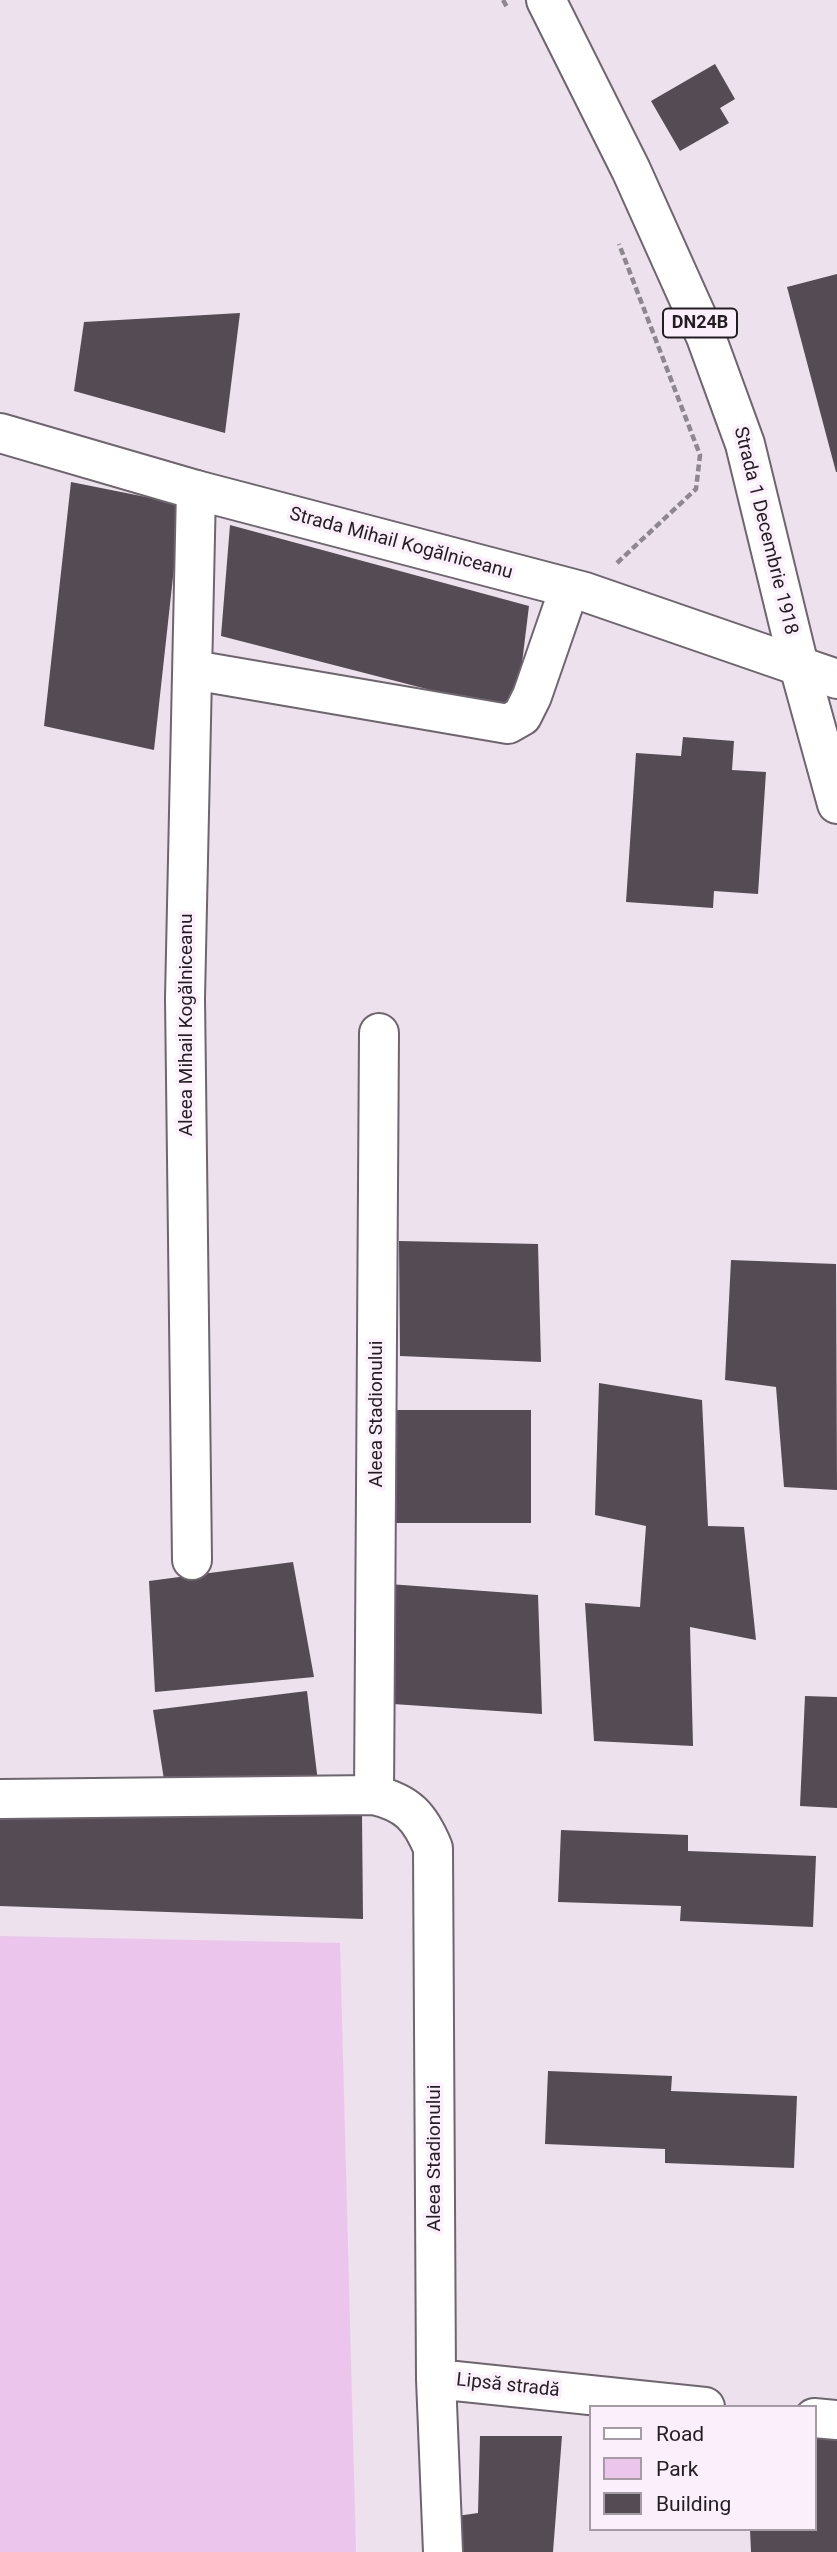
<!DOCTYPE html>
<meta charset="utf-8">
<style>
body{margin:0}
#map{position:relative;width:837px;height:2552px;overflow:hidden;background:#ece1ec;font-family:Roboto,sans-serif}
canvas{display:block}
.legend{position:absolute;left:589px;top:2405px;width:228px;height:126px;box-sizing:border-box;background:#faeffa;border:2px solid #a49ba4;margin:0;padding:9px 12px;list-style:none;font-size:21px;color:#221e22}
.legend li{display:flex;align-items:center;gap:14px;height:35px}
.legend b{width:35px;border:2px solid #a49ba4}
</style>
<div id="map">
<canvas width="837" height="2552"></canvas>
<ul class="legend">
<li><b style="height:9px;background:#fff"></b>Road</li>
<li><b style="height:19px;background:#ebc5eb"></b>Park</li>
<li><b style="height:19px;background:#544b54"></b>Building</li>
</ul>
</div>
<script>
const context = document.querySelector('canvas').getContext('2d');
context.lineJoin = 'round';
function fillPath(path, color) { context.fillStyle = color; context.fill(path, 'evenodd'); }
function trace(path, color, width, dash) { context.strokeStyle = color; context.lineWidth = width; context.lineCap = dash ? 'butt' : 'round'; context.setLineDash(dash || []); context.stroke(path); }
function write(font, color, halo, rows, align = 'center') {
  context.font = font + ' Roboto,sans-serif'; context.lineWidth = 7; context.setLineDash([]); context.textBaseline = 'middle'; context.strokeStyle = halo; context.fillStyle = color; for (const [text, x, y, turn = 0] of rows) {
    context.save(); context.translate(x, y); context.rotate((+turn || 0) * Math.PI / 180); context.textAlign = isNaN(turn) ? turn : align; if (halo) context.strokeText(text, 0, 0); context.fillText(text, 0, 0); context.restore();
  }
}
fillPath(new Path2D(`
 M0 1936 340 1943 356 2552H0Z`), '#ebc5eb');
fillPath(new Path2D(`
 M715 64 735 99 720 108 729 123 680 151 651 101Z
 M837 274V472H836L787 287Z
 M240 313 225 433 74 391 84 322Z
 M71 482 181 504 154 750 44 726Z
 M230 525 529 606 516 712 221 636Z
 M683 737 734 741 732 770 766 772 758 894 714 891 713 908 626 902 636 753 681 756Z
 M399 1241 538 1244 541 1362 400 1356Z
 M731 1260 836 1264 837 1490 784 1487 776 1387 725 1380Z
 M599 1383 702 1400 708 1526 744 1527 756 1640 690 1627 693 1746 594 1741 585 1603 640 1607 646 1526 595 1515Z
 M392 1410H531V1523H396Z
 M293 1562 314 1677 155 1692 149 1581Z
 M389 1584 538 1595 542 1714 393 1704Z
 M307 1691 318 1782 165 1786 153 1710Z
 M805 1696 837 1697V1808L800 1806Z
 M362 1815 363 1919 0 1906V1817Z
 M561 1830 688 1835V1851L816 1856 813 1927 680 1921 681 1906 558 1902Z
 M548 2071 672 2076 671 2091 797 2096 794 2168 665 2163V2149L545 2144Z
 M814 2430 837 2432V2552H751L750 2529H814Z
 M480 2436H562L553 2552H458L457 2516 478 2513Z`), '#544b54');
const minor = new Path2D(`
 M799 666 837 679
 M193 670 508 724 522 716 532 696 569 589
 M192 1560 185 998 196 490
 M374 1795 379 1033
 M0 1799 374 1795C408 1803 420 1817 433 1848L436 2379 443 2552
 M436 2379 705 2407
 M814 2418 837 2420`);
const major = new Path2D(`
 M0 433 196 490 585 592 799 666`);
const highway = new Path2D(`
 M546 0 631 170 706 337 745 444 799 666 837 804`);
trace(minor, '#6e656e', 42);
trace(major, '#6e656e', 42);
trace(highway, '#6e656e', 42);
trace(new Path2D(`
 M503 0 508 9
 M617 563 696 489 700 455 619 244`), '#8f878f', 4.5, [7, 3.5]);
trace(minor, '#fff', 38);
trace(major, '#fff', 38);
trace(highway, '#fff', 38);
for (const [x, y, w] of [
 [700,323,74]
]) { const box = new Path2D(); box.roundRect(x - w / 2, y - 14.5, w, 29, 5); context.fillStyle = '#faeffa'; context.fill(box); trace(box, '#221e22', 2); }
write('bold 18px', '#221e22', null, [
 ["DN24B",700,323]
]);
write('19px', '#221e22', '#faeffa', [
 ["Strada 1 Decembrie 1918",765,531,76],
 ["Strada Mihail Kogălniceanu",401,544,15],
 ["Aleea Mihail Kogălniceanu",187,1025,-90],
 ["Aleea Stadionului",377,1414,-90],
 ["Aleea Stadionului",435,2158,-90],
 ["Lipsă stradă",508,2386,6]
]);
</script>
